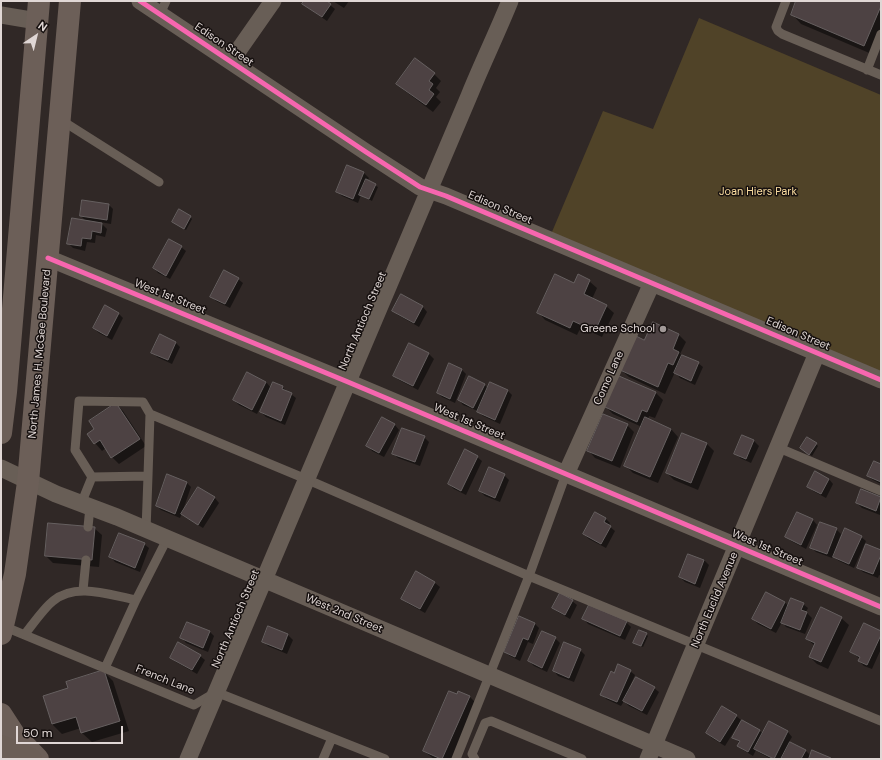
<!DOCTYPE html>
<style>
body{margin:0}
#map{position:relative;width:882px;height:760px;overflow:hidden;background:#302826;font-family:"DM Sans",sans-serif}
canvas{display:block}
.frame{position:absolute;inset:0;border:2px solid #e0d7d5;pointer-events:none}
.north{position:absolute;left:16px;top:16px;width:40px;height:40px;-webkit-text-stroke:3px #16100f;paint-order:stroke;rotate:35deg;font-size:11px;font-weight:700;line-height:16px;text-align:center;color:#e0d7d5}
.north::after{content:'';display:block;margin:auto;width:14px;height:18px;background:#e0d7d5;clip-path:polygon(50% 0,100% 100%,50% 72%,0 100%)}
.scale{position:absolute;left:16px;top:726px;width:107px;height:18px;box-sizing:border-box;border:2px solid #e0d7d5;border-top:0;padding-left:5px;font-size:12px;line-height:14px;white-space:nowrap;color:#e0d7d5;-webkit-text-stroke:3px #16100f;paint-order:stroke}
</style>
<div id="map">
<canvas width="882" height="760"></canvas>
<div class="frame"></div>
<div class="north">N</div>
<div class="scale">50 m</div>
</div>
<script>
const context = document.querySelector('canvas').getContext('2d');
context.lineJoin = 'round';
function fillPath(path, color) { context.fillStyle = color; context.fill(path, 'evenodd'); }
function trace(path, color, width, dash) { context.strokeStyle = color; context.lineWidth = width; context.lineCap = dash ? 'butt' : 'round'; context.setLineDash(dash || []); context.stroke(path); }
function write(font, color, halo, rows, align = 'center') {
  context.font = font + ' "DM Sans",sans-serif'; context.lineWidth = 3; context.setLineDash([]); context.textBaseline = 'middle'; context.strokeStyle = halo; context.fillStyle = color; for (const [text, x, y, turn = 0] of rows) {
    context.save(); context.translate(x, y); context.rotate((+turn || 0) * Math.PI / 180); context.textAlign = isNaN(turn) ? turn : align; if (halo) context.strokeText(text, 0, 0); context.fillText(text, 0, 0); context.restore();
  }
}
fillPath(new Path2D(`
 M699 18 881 95V380L549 239 603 111 653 129Z`), '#504328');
fillPath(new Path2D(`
 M305 1H325L335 9 327 21 308 8 303 4Z
 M333 1H349L344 8Z
 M797 1H881V38L874 55 801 24 792 14Z
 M434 74 441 81 436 88 440 92 436 97 441 102 433 112 405 91 397 84Z
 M348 166 364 173 369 178 367 181 378 187 372 201 361 195 358 203 342 196 337 191Z
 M109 205 113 209 111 224 100 222 107 229 105 237 96 235 95 243 87 242 85 251 73 248 69 244 86 221 81 216Z
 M190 217 192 219 186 230 176 224Z
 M181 247 186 251 170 279 158 273 154 268Z
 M238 279 243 283 230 308 216 301 212 297Z
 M589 281 597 288 592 299 606 306 614 313 602 337 581 327 577 335 545 320 538 312 574 284Z
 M402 296 423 307 427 312 419 327 398 315 394 311Z
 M119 314 123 318 112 340 99 333 94 328Z
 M653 323 679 335 686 342 680 354 698 363 703 367 695 385 680 378 675 372 665 394 629 377 621 370 645 341Z
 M175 342 180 347 172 364 157 357 153 352Z
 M410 344 429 354 434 359 418 390 399 380 394 376Z
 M462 370 466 374 455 403 442 397 438 393Z
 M248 373 266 382 271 388 282 387 296 398 285 425 266 417 261 412 269 395 267 394 257 414 239 405 234 400Z
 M620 377 656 393 663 400 655 418 649 416 648 419 671 429 678 437 658 483 633 473 625 465 642 427 613 414 606 407Z
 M490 383 508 391 512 395 500 424 483 416 478 411 463 405 459 400 484 384 488 389Z
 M116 404 123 411 146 446 119 464 112 457 106 448 102 451 95 443 96 430Z
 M383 418 395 425 399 430 384 457 372 451 368 446Z
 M627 425 634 432 620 468 595 458 588 450Z
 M743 436 754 441 759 446 751 463 740 458 736 453Z
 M424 437 429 442 420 466 398 458 393 453Z
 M706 443 714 451 698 490 674 480 667 473Z
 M816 444 818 446 812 456 803 450Z
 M477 457 482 461 466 495 454 489 449 484Z
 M881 466V484L873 480 868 476Z
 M504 475 509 480 500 502 485 496 480 491Z
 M168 476 187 483 191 487 182 513 199 488 215 498 219 503 203 528 187 518 182 513 180 518 161 510 157 506Z
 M829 479 833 484 826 498 813 491 809 487Z
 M862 490 881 498 880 515 862 508 857 503Z
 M798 513 813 520 817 525 806 549 791 541 787 537Z
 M606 519 610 523 609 526 615 531 606 548 589 539 584 534Z
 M94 528 102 535 99 567 53 563 46 556Z
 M836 529 841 534 834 553 835 554 861 537 866 541 854 568 839 561 833 556 832 558 816 552 811 547Z
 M144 544 149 548 140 572 115 562 111 557Z
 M881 551V576L879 575 878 578 863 572 858 568Z
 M689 555 704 560 709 565 700 588 685 582 680 577Z
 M417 573 435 583 440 587 425 613 407 603 403 599Z
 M572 601 577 605 570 619 558 612 553 608Z
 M785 602 788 606 803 604 808 608 806 612 812 618 805 634 786 627 782 622 776 633 758 624 753 619Z
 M841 618 849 625 828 669 817 664 810 657 815 646 807 639Z
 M584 619 626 622 631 627 625 640 588 624Z
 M535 624 539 628 533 644 528 642 520 661 510 656 505 652Z
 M269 628 288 635 293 640 287 654 268 646 264 642Z
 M210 632 214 636 208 652 186 643 182 638Z
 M881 632V649L872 669 864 666 859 661 860 659 851 652Z
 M646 634 648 636 643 647 634 642Z
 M555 638 560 643 547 672 534 666 529 661Z
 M580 650 585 655 574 682 558 676 554 671Z
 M200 656 205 660 197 674 176 662 171 658Z
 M103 671 113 681 129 731 92 742 82 733 81 728 62 734 52 724 44 697 69 689Z
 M630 671 635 675 629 688H654L659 692 647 715 629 706 624 701 621 706 606 699 602 694 614 674Z
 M459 692 470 697 477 704 452 759H434L424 751Z
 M736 716 741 720 725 746 712 738 707 733Z
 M769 722 788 732 792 737 789 742 805 750 811 756 830 759H771L760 753 756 750 753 756 743 750 738 746 740 743 734 737 759 730 763 734Z`), '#0007');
const building = new Path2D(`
 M304 1H327L331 4 322 17 302 4Z
 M796 1H881V6L864 46 791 15Z
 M415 58 435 73 429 81 433 84 429 90 434 94 426 105 396 84Z
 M347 165 364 172 353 199 336 192Z
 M366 179 376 184 369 199 359 195Z
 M82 200 109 204 107 220 80 216Z
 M179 209 191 216 184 229 172 222Z
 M72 218 102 223 101 233 92 231 91 239 82 238 81 246 67 244Z
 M169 239 182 246 166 276 153 268Z
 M224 270 239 278 225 304 210 297Z
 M555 274 574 283 578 274 590 280 584 294 607 305 595 331 573 321 570 328 537 313Z
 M401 294 423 306 414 323 392 311Z
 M105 305 119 313 107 336 93 328Z
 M653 322 679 334 673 349 679 352 673 365 668 363 658 387 620 370 636 336 644 340Z
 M160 334 176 342 168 360 151 353Z
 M409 343 429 353 413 386 393 376Z
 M682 355 699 362 691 381 674 373Z
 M449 363 462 369 450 399 437 393Z
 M247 372 266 382 252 410 233 400Z
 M469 376 485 384 473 408 458 400Z
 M619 376 656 392 647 412 642 410 637 422 605 407Z
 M273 382 283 386 282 389 292 393 281 421 260 412Z
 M490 382 508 390 495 420 477 412Z
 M116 403 140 439 111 458 100 440 94 444 87 434 94 429 89 421Z
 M603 414 628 424 612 461 587 451Z
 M382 417 395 424 379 453 366 446Z
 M645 417 671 429 650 477 624 466Z
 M402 428 425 436 415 462 392 454Z
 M682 433 707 443 691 483 666 473Z
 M742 435 754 440 746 459 734 454Z
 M807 437 817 443 809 455 800 448Z
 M465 449 478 456 461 491 448 484Z
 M874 461 881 464V482L867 476Z
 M489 467 505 474 495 498 479 491Z
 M815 471 829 479 821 494 807 487Z
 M167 474 187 482 175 514 156 506Z
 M198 487 215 497 198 525 181 514Z
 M861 489 881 497 876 511 856 503Z
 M595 512 606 518 604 522 611 526 601 544 583 534Z
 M797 512 813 519 801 545 785 537Z
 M820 522 837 528 827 554 810 548Z
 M48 523 95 527 92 560 45 556Z
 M845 528 862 536 849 564 833 557Z
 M119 533 145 543 135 568 109 557Z
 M866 544 881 550V555L873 574 857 568Z
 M688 554 704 560 695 584 679 577Z
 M416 571 435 582 420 609 401 599Z
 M766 592 785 602 771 629 752 619Z
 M560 593 573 600 565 615 552 608Z
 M791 598 804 603 801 610 807 612 800 630 781 623Z
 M589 605 627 621 620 636 582 619Z
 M821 607 842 617 821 662 809 657 815 643 806 639Z
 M519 616 535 623 528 640 523 638 515 657 504 652Z
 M187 622 210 631 203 648 180 638Z
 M864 623 881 631V635L867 665 858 661 860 657 850 652Z
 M268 626 288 634 282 650 262 642Z
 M639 630 647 633 641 646 633 643Z
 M542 631 556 637 542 668 528 661Z
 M178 642 201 655 192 670 170 658Z
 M564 642 581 649 569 678 553 671Z
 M618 664 631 670 617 702 600 695 611 671 614 673Z
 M104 670 120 721 81 733 76 717 52 724 43 696 68 688 66 682Z
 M636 677 655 687 642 711 623 701Z
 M449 691 457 694 458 691 470 696 442 759H441L423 751Z
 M722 706 737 715 720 742 706 733Z
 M742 720 760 730 748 752 737 746 740 741 732 738Z
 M769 721 788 731 774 759 754 749Z
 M790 742 806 750 801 759H781Z
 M812 750 831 758V759H809Z`);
fillPath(building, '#4d4243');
trace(building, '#666060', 1);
trace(new Path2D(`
 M786 1 776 27 778 31 782 34 881 75
 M160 14 166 1
 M867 70 881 34
 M61 120 159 182
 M150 414 306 479 529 576 881 721
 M779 448 881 491
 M81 504 92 477
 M88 527 90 507
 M146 530 148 476 92 477 75 450 79 401 143 402 150 414 148 476
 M83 590 86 560
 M3 626 194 705 216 692 385 759
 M25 634C33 624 44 608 53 601 76 582 109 595 136 600L167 539
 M105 668 136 600
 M323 759 332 738
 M456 759 529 576 566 474
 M475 759 472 754 485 723 491 721 582 759`), '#685e56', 9);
trace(new Path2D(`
 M140 1 366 152 420 187 446 196 881 380
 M1 15 37 21
 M231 61 273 1
 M48 258 348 382 881 607
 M1 468 56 494 117 517 687 759
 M566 474 652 283
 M188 759C280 537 376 317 469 96 482 64 497 33 510 1
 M648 759 817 353`), '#685e56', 17);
trace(new Path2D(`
 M1 433 6 392 39 1
 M1 634 15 574 28 482 70 1
 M1 714 14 734 38 759`), '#6c5f58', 22);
trace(new Path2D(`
 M1 746 31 759`), '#6b5e56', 22);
trace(new Path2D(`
 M140 1 366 152 420 187 446 196 881 380
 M48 258 348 382 881 607`), '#f766af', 5);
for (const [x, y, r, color] of [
 [663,329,4,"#a29a98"]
]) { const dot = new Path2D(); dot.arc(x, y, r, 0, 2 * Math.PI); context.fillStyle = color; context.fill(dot); trace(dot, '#16100f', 1.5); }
write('11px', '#e0d7d5', '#16100f', [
 ["Edison Street",224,45,34],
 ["Edison Street",500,208,23],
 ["West 1st Street",170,297,22],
 ["North Antioch Street",363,321,-67],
 ["Edison Street",798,334,23],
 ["North James H. McGee Boulevard",40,354,-85],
 ["Como Lane",609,378,-66],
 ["West 1st Street",469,422,23],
 ["West 1st Street",767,548,23],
 ["North Euclid Avenue",715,600,-67],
 ["West 2nd Street",344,614,23],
 ["North Antioch Street",236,619,-67],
 ["French Lane",165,680,22]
]);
write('11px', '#fddfa1', '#16100f', [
 ["Joan Hiers Park",758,192]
]);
write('11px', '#e0d7d5', '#16100f', [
 ["Greene School",655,329]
], 'right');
</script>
